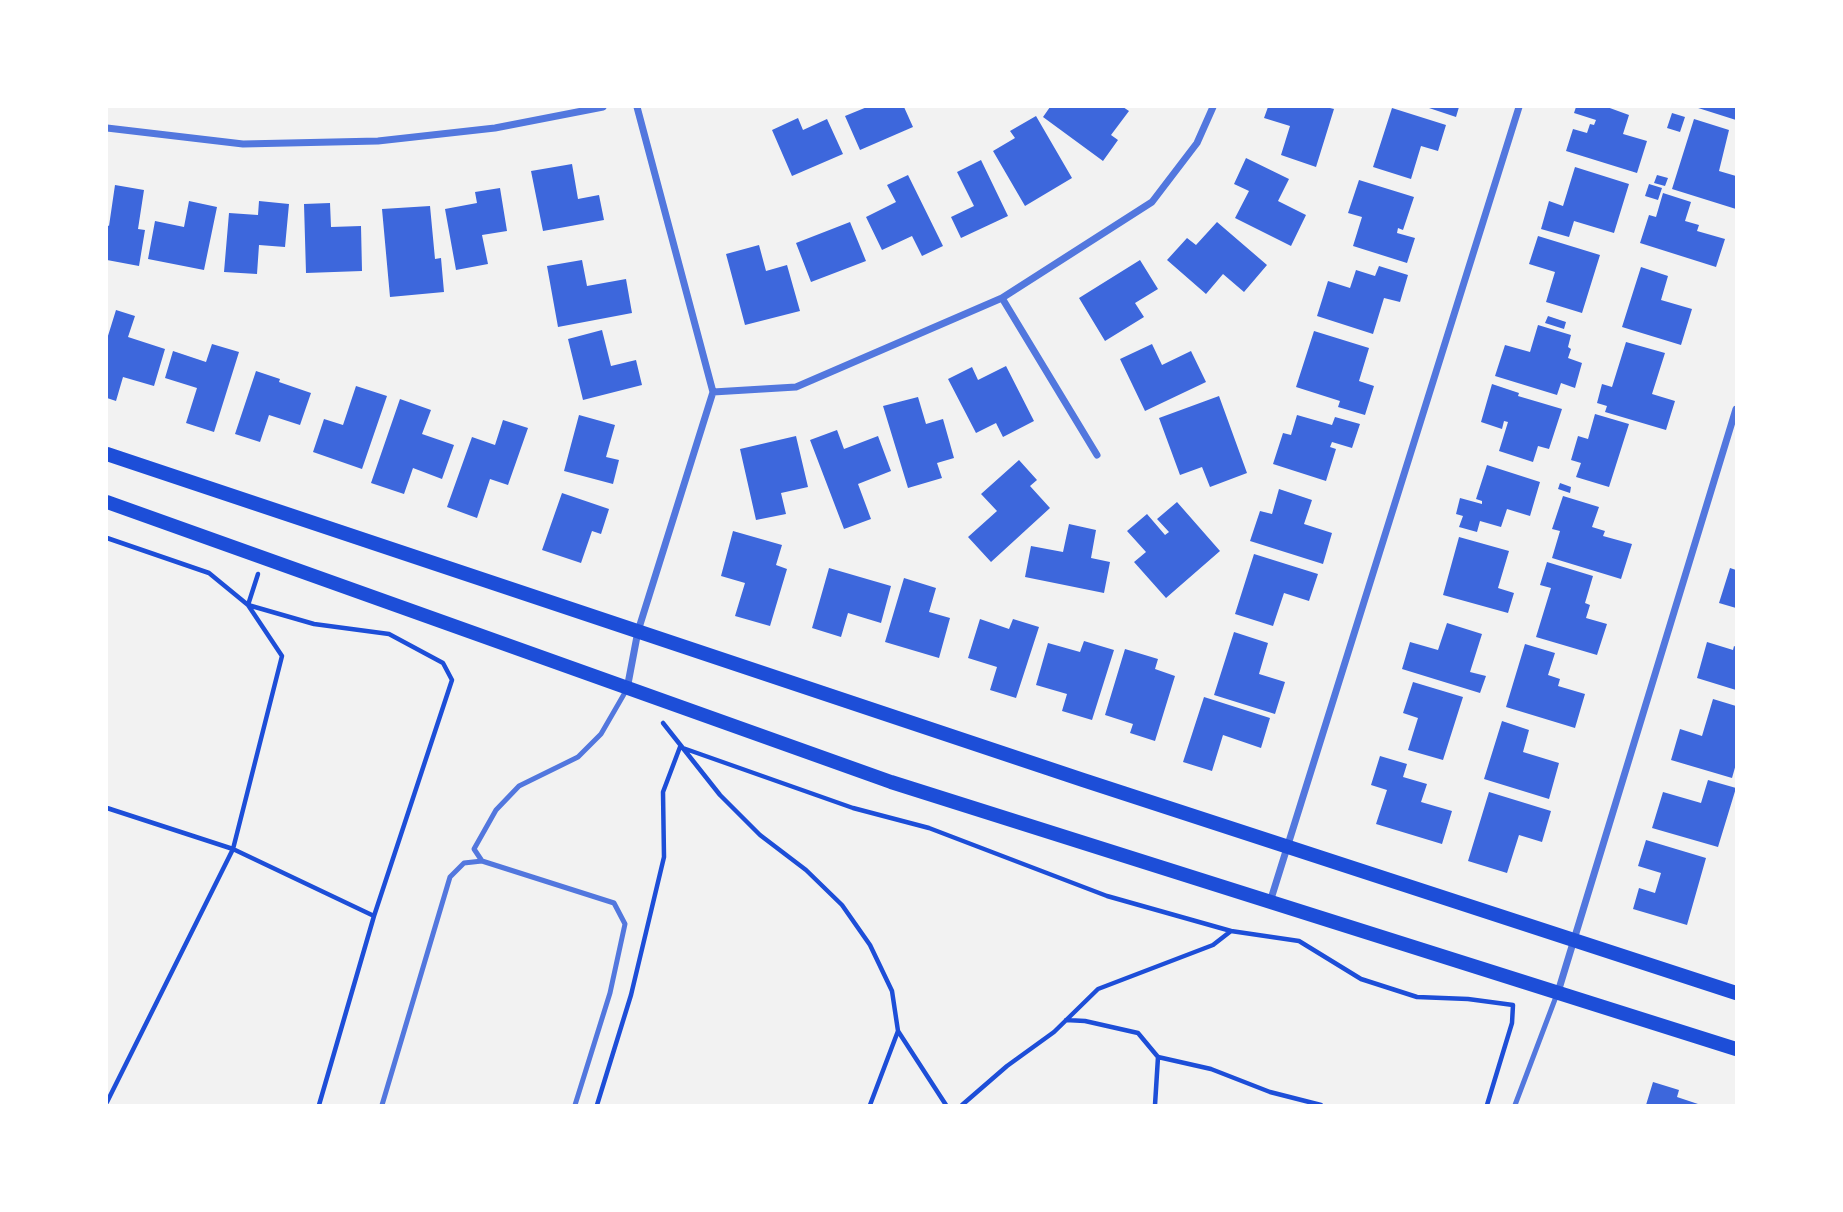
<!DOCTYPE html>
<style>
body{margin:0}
#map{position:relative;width:1843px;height:1212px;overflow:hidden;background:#f2f2f2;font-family:Manrope,sans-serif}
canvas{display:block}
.frame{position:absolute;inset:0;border:108px solid #fff;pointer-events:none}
</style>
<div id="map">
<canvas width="1843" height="1212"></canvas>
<div class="frame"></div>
</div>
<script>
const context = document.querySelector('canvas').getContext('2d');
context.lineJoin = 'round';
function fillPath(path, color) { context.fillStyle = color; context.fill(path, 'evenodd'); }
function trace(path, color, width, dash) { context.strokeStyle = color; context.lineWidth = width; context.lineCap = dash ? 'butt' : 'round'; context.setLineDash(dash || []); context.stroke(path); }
fillPath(new Path2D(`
 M867 107H904L913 127 860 150 845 116Z
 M1050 107H1123L1129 111 1111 135 1118 140 1103 161 1043 117Z
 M1268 107H1326L1334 109 1316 167 1281 155 1290 126 1264 118Z
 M1426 107H1459L1456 117Z
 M1576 107H1607L1629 115 1623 134 1647 141 1637 173 1566 151 1573 129 1587 133 1590 124 1594 125 1596 120 1574 113Z
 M1695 107H1736V120Z
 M1392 108 1446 125 1438 151 1421 146 1411 179 1373 167Z
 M1672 113 1685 117 1680 132 1667 128Z
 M1036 116 1072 178 1025 206 993 151 1015 138 1010 131Z
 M798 118 803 130 827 119 843 154 792 176 772 130Z
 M1694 119 1729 130 1719 171 1736 176V209L1672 189Z
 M1246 158 1289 179 1278 201 1306 215 1291 246 1235 218 1249 191 1234 184Z
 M981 160 1008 216 961 238 951 217 974 206 957 172Z
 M572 164 578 199 599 195 604 220 543 231 531 171Z
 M1575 167 1629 184 1614 233 1574 221 1569 237 1541 229 1549 201 1563 206Z
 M908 175 943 246 922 256 912 236 882 250 866 217 896 202 887 185Z
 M1657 175 1668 178 1665 186 1654 183Z
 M1359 180 1414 197 1403 230 1398 228 1397 233 1415 238 1407 263 1353 246 1362 217 1348 213Z
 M1649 184 1662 188 1658 200 1645 196Z
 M115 185 144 190 138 229 145 230 139 266 107 260V225L109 226Z
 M500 188 507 231 482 235 488 264 456 270 445 209 477 203 475 192Z
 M1663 193 1691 202 1685 221 1699 225 1697 231 1725 239 1716 267 1640 243 1649 215 1656 217Z
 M189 201 217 207 204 270 148 259 155 221 184 227Z
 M259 201 289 204 285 247 259 245 257 274 224 272 229 213 258 215Z
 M330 203 331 227 361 226 362 271 306 273 304 204Z
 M430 206 435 259 441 258 444 292 390 297 382 209Z
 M850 222 866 261 811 282 796 243Z
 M1217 222 1267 265 1244 292 1223 274 1206 294 1167 260 1187 238 1196 245Z
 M1538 236 1600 255 1582 313 1546 302 1555 272 1529 264Z
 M759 245 766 271 787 265 800 311 745 325 726 254Z
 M582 260 587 286 626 279 632 313 558 327 547 266Z
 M1140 260 1158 289 1135 303 1144 317 1105 341 1079 298Z
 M1379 266 1408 275 1400 302 1384 298 1373 334 1317 316 1328 281 1350 288 1356 270 1375 276Z
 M1641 267 1668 276 1661 300 1692 309 1681 345 1622 327Z
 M116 310 135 316 128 337 165 349 154 386 123 377 116 401 107 398V339Z
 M1548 316 1566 322 1564 329 1545 323Z
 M1538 325 1571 335 1568 347 1571 349 1568 358 1582 363 1575 388 1561 383 1557 395 1495 376 1505 345 1530 352Z
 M602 330 611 366 636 360 642 385 583 400 568 339Z
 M1314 331 1369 348 1359 381 1374 386 1365 415 1338 407 1340 401 1296 387Z
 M1626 342 1665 353 1652 394 1675 401 1666 430 1605 412 1607 406 1597 403 1602 384 1612 387Z
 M212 344 239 352 214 432 186 423 197 388 165 378 173 351 206 362Z
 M1152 344 1162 365 1191 351 1206 382 1145 411 1120 359Z
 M1006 366 1034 421 1003 437 996 423 976 433 948 379 972 367 978 380Z
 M256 371 280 379 279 382 311 393 300 425 269 415 260 442 235 434Z
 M1492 384 1519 393 1518 396 1562 409 1549 449 1538 446 1533 462 1499 451 1508 422 1504 421 1502 429 1481 422Z
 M356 386 387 396 362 469 313 452 324 419 343 425Z
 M1219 396 1247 473 1210 487 1202 467 1180 475 1159 418Z
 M918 397 926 424 943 419 954 458 937 463 942 478 908 488 883 406Z
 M400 399 431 410 422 434 454 445 442 479 413 468 404 494 371 483Z
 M1595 414 1629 424 1609 487 1576 477 1581 463 1571 460 1578 436 1588 439Z
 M579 415 615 425 606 457 619 460 613 484 564 471Z
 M1297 415 1332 425 1335 417 1360 424 1352 448 1332 442 1330 447 1336 449 1326 481 1273 464 1283 433 1291 435Z
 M503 420 528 428 508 485 490 479 477 518 447 507 472 437 495 445Z
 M837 430 844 449 878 436 891 471 858 484 871 519 844 529 810 440Z
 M796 436 808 487 781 493 786 514 756 520 740 449Z
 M1019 460 1037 480 1030 486 1050 508 991 562 968 537 997 511 981 494Z
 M1487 465 1540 482 1530 516 1507 509 1501 527 1480 521 1477 532 1459 527 1463 516 1456 514 1460 498 1482 504V501L1476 499Z
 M1560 483 1571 487 1570 493 1558 489Z
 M1279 489 1312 500 1304 524 1332 533 1323 564 1250 541 1260 511 1272 514Z
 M562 493 609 509 601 534 592 531 581 563 542 550Z
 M1563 496 1599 507 1592 527 1605 531 1603 536 1632 544 1621 579 1552 558 1560 531 1552 529Z
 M1177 502 1220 551 1166 598 1134 562 1146 552 1127 531 1147 514 1165 535 1169 532 1157 519Z
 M1069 524 1096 530 1091 558 1110 562 1104 593 1025 577 1031 546 1063 552Z
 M733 531 782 545 776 565 787 569 770 626 735 616 745 583 721 576Z
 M1459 537 1509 551 1498 588 1514 593 1508 613 1443 595Z
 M1254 554 1318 574 1309 601 1284 593 1273 626 1235 614Z
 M1547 562 1593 576 1585 603 1590 605 1586 618 1607 624 1597 655 1536 637 1551 588 1540 585Z
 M829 568 891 586 881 623 848 613 841 637 812 628Z
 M1730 568 1736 570V608L1719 603Z
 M904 578 936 588 929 612 950 618 939 658 885 642Z
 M980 619 1009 629 1013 619 1039 627 1016 698 990 690 997 667 968 658Z
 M1447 623 1482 634 1470 672 1486 676 1480 693 1402 669 1410 642 1438 650Z
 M1234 632 1268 643 1259 674 1285 682 1275 714 1214 695Z
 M1084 641 1114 650 1092 720 1062 711 1067 694 1036 685 1048 643 1080 652Z
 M1707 642 1733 650 1734 646 1736 647V690L1697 678Z
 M1525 644 1555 653 1548 675 1560 679 1558 686 1585 694 1575 728 1506 707Z
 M1125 649 1158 659 1155 669 1175 676 1155 741 1130 733 1133 724 1105 715Z
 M1413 682 1463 697 1443 760 1408 750 1418 718 1403 713Z
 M1204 697 1270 718 1261 748 1223 735 1212 771 1183 762Z
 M1713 699 1736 706V764L1732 778 1671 760 1680 729 1702 736Z
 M1502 721 1529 730 1523 752 1559 763 1549 799 1484 779Z
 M1380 756 1407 764 1403 777 1427 784 1421 802 1452 811 1442 844 1376 824 1387 790 1371 785Z
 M1708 780 1736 788 1718 847 1652 828 1663 792 1701 803Z
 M1489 792 1551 811 1542 842 1519 835 1507 873 1468 861Z
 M1646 840 1706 858 1687 925 1633 909 1639 888 1655 893 1661 873 1638 866Z
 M1653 1082 1679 1090 1677 1097 1701 1105H1646Z`), '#3d67dc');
trace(new Path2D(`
 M107 538 209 573 248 605 314 624 389 634 443 663 452 680 374 916 319 1105
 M663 723 720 795 760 835 806 870 842 905 870 945 892 991 898 1031 870 1105
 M107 808 233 849 282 656 248 605 258 574
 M1066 1020 1085 1021 1138 1033 1158 1057 1155 1105
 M898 1031 946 1105
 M1158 1057 1211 1069 1270 1092 1321 1105
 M107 1102 233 849 374 916
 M597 1105 631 995 664 857 663 792 680 747 853 808 929 828 1107 896 1231 931
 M962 1105 1007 1066 1054 1032 1098 989 1213 945 1231 931 1299 941 1361 979 1417 997 1468 999 1513 1005 1512 1023 1487 1105`), '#1d4ed8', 4.5);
trace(new Path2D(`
 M482 861 474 849 496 810 519 786 578 757 601 734 627 689
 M382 1105 450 877 464 863 482 861 614 903 625 924 610 993 575 1105
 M1515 1105 1557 994`), '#5277de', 5);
trace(new Path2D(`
 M107 128 243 144 378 141 495 128 603 107
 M1002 298 1097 455
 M713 392 796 387 1002 298 1152 202 1197 143 1213 107
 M627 689 638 631 713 392 637 107
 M1270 902 1519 107
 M1558 992 1736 409`), '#5277de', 7);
trace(new Path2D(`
 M107 454 1083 780 1736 993
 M107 502 891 782 1736 1049`), '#1d4ed8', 14);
</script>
